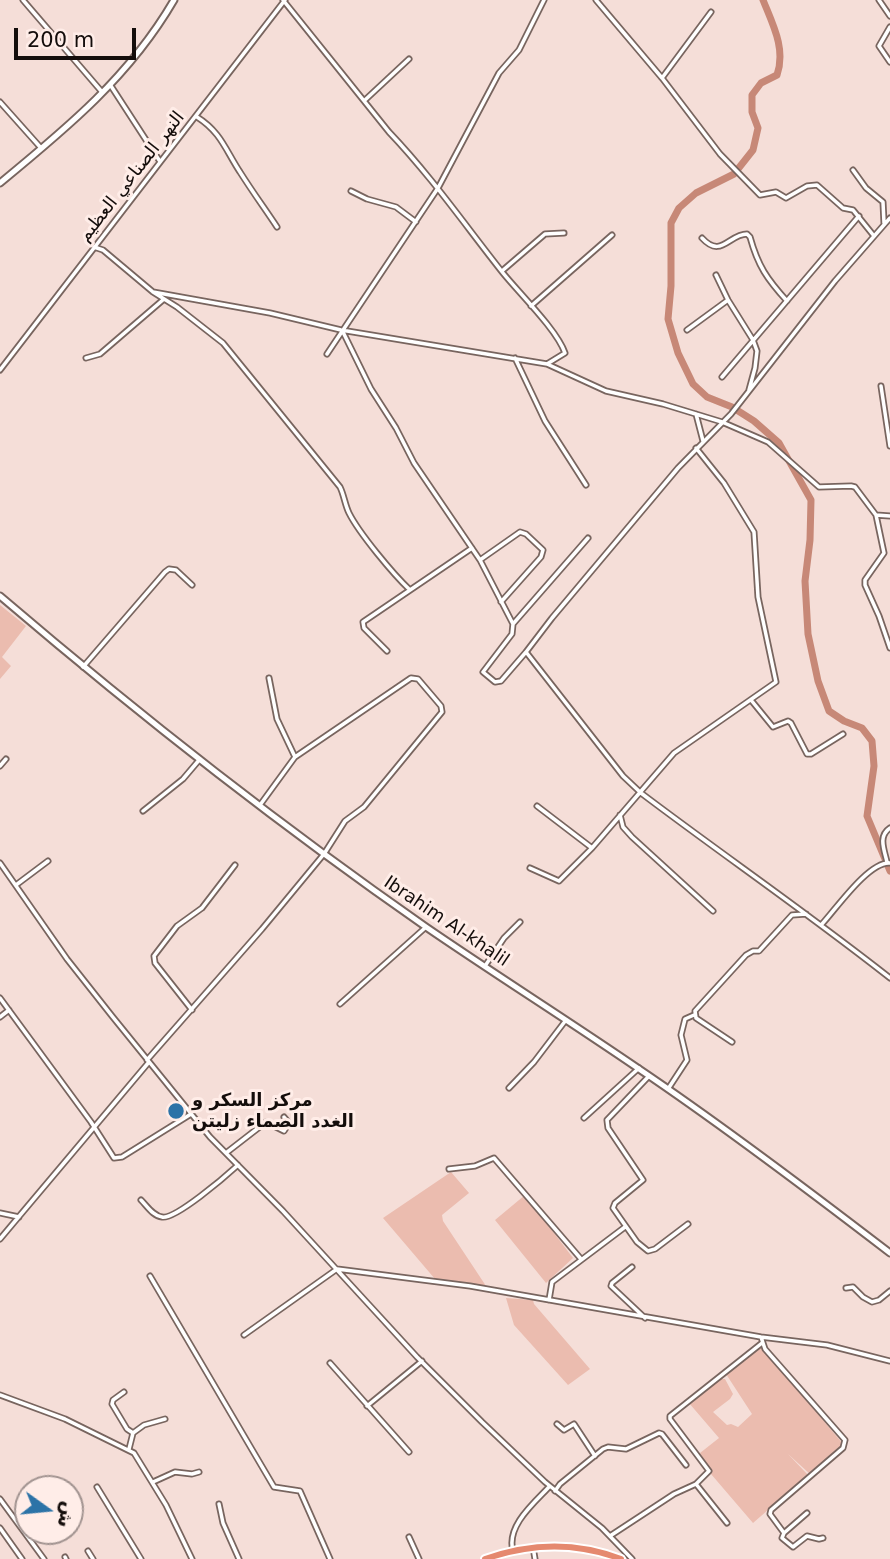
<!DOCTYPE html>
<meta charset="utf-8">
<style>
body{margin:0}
#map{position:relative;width:890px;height:1559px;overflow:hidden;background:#f5ded8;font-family:"DejaVu Sans","Noto Sans Arabic",sans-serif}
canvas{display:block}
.north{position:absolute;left:14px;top:1475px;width:70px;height:70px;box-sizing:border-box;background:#ffede8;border:2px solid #a19390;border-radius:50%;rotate:105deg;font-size:19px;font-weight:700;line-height:28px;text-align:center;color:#140d0b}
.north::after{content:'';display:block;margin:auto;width:24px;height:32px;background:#2c73a7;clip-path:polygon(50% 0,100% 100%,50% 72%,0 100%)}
.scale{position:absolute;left:14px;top:28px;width:122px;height:32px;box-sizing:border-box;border:4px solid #140d0b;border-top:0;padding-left:9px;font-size:21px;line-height:24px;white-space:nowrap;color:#140d0b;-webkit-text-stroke:5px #ffede8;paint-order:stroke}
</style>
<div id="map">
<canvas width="890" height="1559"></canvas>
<div class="north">ش</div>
<div class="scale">200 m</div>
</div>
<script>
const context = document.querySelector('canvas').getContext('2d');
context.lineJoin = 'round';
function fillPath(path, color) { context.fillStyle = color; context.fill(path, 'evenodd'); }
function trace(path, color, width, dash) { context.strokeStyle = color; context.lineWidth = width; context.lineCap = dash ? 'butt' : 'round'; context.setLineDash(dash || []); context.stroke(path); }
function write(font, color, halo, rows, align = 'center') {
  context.font = font + ' "DejaVu Sans","Noto Sans Arabic",sans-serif'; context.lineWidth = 6; context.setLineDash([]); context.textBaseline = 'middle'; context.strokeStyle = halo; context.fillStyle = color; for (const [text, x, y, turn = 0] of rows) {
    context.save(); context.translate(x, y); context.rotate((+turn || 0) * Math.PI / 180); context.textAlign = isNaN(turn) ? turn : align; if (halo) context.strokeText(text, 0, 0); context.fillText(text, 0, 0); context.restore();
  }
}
fillPath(new Path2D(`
 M0 605 26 626 2 657 11 666 0 679Z
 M451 1172 469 1193 442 1215 443 1221 486 1286 435 1279 383 1218Z
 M525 1195 573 1258 546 1283 495 1220Z
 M506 1298 533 1300 534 1304 590 1369 568 1385 514 1325Z
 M762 1347 843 1444 811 1475 788 1454 808 1475 753 1523 711 1474 700 1453 719 1438 689 1403 721 1379H725L733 1394 730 1399 713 1412 727 1425 731 1424 738 1427 752 1414 726 1374Z`), '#ebbcaf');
trace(new Path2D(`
 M763 0C773 25 786 49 777 75L761 83 752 95V112L758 128 753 150 734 174 696 193 679 208 671 223V286L668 319 678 353 693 384 707 397 732 407 754 421 779 443 811 500 810 540 805 581 808 634 818 681 829 711 844 721 862 728 872 741 874 766 867 816 890 871`), '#c78877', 7);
const street = new Path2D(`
 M23 0 102 92
 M283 0 389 132C431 176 465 225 503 273 520 294 557 330 565 353L547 364
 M596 0 662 78 720 154 760 195 776 192 786 198 807 186 817 185 843 208 853 210 874 236
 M879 0 890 16
 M890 27 879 46 890 62
 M662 78 711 12
 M111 86 159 160
 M365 100 409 59
 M0 102 41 148
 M197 117C221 132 226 151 240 172 252 191 265 209 277 227
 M853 170 866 188 883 202 884 223
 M351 191 367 199 396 207 416 222
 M702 238C721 259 729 234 747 234L750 237C758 266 767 279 787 301
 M94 247 103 250 153 292 177 307 223 343 340 487C344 495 345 505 349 513 359 533 393 574 410 590
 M502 271 545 234 564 233
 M716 275 728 300 753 340 757 351 755 368 749 390
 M153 292 270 313 341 330 547 364 606 391 663 404 722 422 768 442 819 487 851 486 855 487 876 515 884 553 865 580V585L879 616 890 648
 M531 306 612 235
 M342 330 371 389 396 428 414 463 480 560 513 624
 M687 330 728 300
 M327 354 438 188 499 73 519 50 544 0
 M86 358 100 354 164 299
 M515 358 545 421 586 485
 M0 370 285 0
 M722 377 859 216
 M881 386 890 446
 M696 414 703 441
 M876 515 890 516
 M588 538 513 624 512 634 483 672 495 682 501 681 526 652 623 776 641 793C723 855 809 914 890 978
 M480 560 520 532 526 534 543 550 541 557 501 602
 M387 651 364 628 363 622 472 548
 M526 652 552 618 678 468 731 414 835 281 890 218
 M83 667 165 572 169 569 176 570 192 585
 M269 678 277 719 295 757
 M751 700 773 727 788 721 791 723 807 754H811L843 734
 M0 766 6 759
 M537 806 592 848
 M143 811 183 779 200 759
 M620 815 623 827 632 837 713 911
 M887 862C884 849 878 836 890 828
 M0 863 67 959 112 1016 210 1137 283 1211 417 1357 482 1422 545 1482 602 1528 632 1559
 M530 868 559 881 592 848 674 753 776 682 758 597 754 532 724 483 696 448
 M16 885 48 861
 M822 924C836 909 869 861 890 863
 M485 966 504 938 520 922
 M0 998 91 1122 114 1158 122 1157 191 1114
 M340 1004 426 927
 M192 1010 155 963 154 956 177 926 202 908 235 865
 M0 1017 9 1010
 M732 1042 696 1018 695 1011 746 955 753 951H759L792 915 806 914
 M147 1060 262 929 324 854 345 821 364 807 442 712 441 706 418 679 411 678 295 757 260 805
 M649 1076 607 1120 608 1128 643 1180 615 1203 613 1208 637 1242 648 1251 655 1249 688 1224
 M509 1088 534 1062 566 1020
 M668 1089 687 1060 681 1035 685 1019 694 1015
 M584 1118 639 1068
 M226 1153 266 1122 284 1131 289 1123 284 1117
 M449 1169 475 1166 494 1158 581 1259
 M141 1200C147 1206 153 1216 162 1217 175 1220 226 1176 238 1165
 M0 1213 19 1217
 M0 1239 149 1062
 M632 1267 612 1283 611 1286 645 1318
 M150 1276 274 1487 300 1491 330 1559
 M846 1288 853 1287 863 1297 872 1302 879 1300 890 1291
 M549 1300 552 1282 625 1227
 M244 1335 337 1269 470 1286 761 1337 827 1345 890 1361
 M761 1337 765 1349 845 1440 843 1448 771 1510 770 1514 784 1533 807 1513
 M330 1363 409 1452
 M124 1392 113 1400 112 1404 127 1429 133 1433
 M0 1395 65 1419 134 1453 166 1505 192 1559
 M367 1406 422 1361
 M557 1424 564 1430 574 1424 595 1456
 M129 1449 133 1433 144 1425 165 1419
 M153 1482 175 1472 192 1474 199 1472
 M696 1484 709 1471 670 1419V1416L762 1343
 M97 1487 141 1559
 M555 1491 560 1484 603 1449 608 1447 626 1449 659 1433 662 1434 686 1465
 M0 1499 44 1559
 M219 1504 223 1523 239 1559
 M0 1528 22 1559
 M784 1533 782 1538 793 1547 807 1536 819 1539 823 1538
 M610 1536 674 1494 696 1484 727 1523
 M409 1537 419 1559
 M533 1547 535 1559
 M88 1551 93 1559
 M513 1551C506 1526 534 1503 550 1486
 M65 1557 66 1559`);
const secondary = new Path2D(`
 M0 183C67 128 130 76 174 0
 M0 596C137 713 278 824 426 927 496 975 569 1021 639 1069 725 1127 808 1190 890 1253`);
const highway = new Path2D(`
 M485 1559C530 1543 577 1542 621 1559`);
trace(street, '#78655f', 7);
trace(secondary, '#78655f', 9);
trace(highway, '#fff', 10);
trace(street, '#fff', 3.5);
trace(secondary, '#fff', 5);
trace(highway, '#e5896f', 6);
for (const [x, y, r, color] of [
 [176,1111,9,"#2c73a7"]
]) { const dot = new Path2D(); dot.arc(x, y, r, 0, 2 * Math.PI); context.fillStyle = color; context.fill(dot); trace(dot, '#ffede8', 2.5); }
write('18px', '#140d0b', '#ffede8', [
 ["النهر الصناعي العظيم",132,177,-52],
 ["Ibrahim Al-khalil",446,922,34]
]);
write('bold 18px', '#140d0b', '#ffede8', [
 ["مركز السكر و",192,1101],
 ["الغدد الصماء زليتن",192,1122]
], 'left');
</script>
